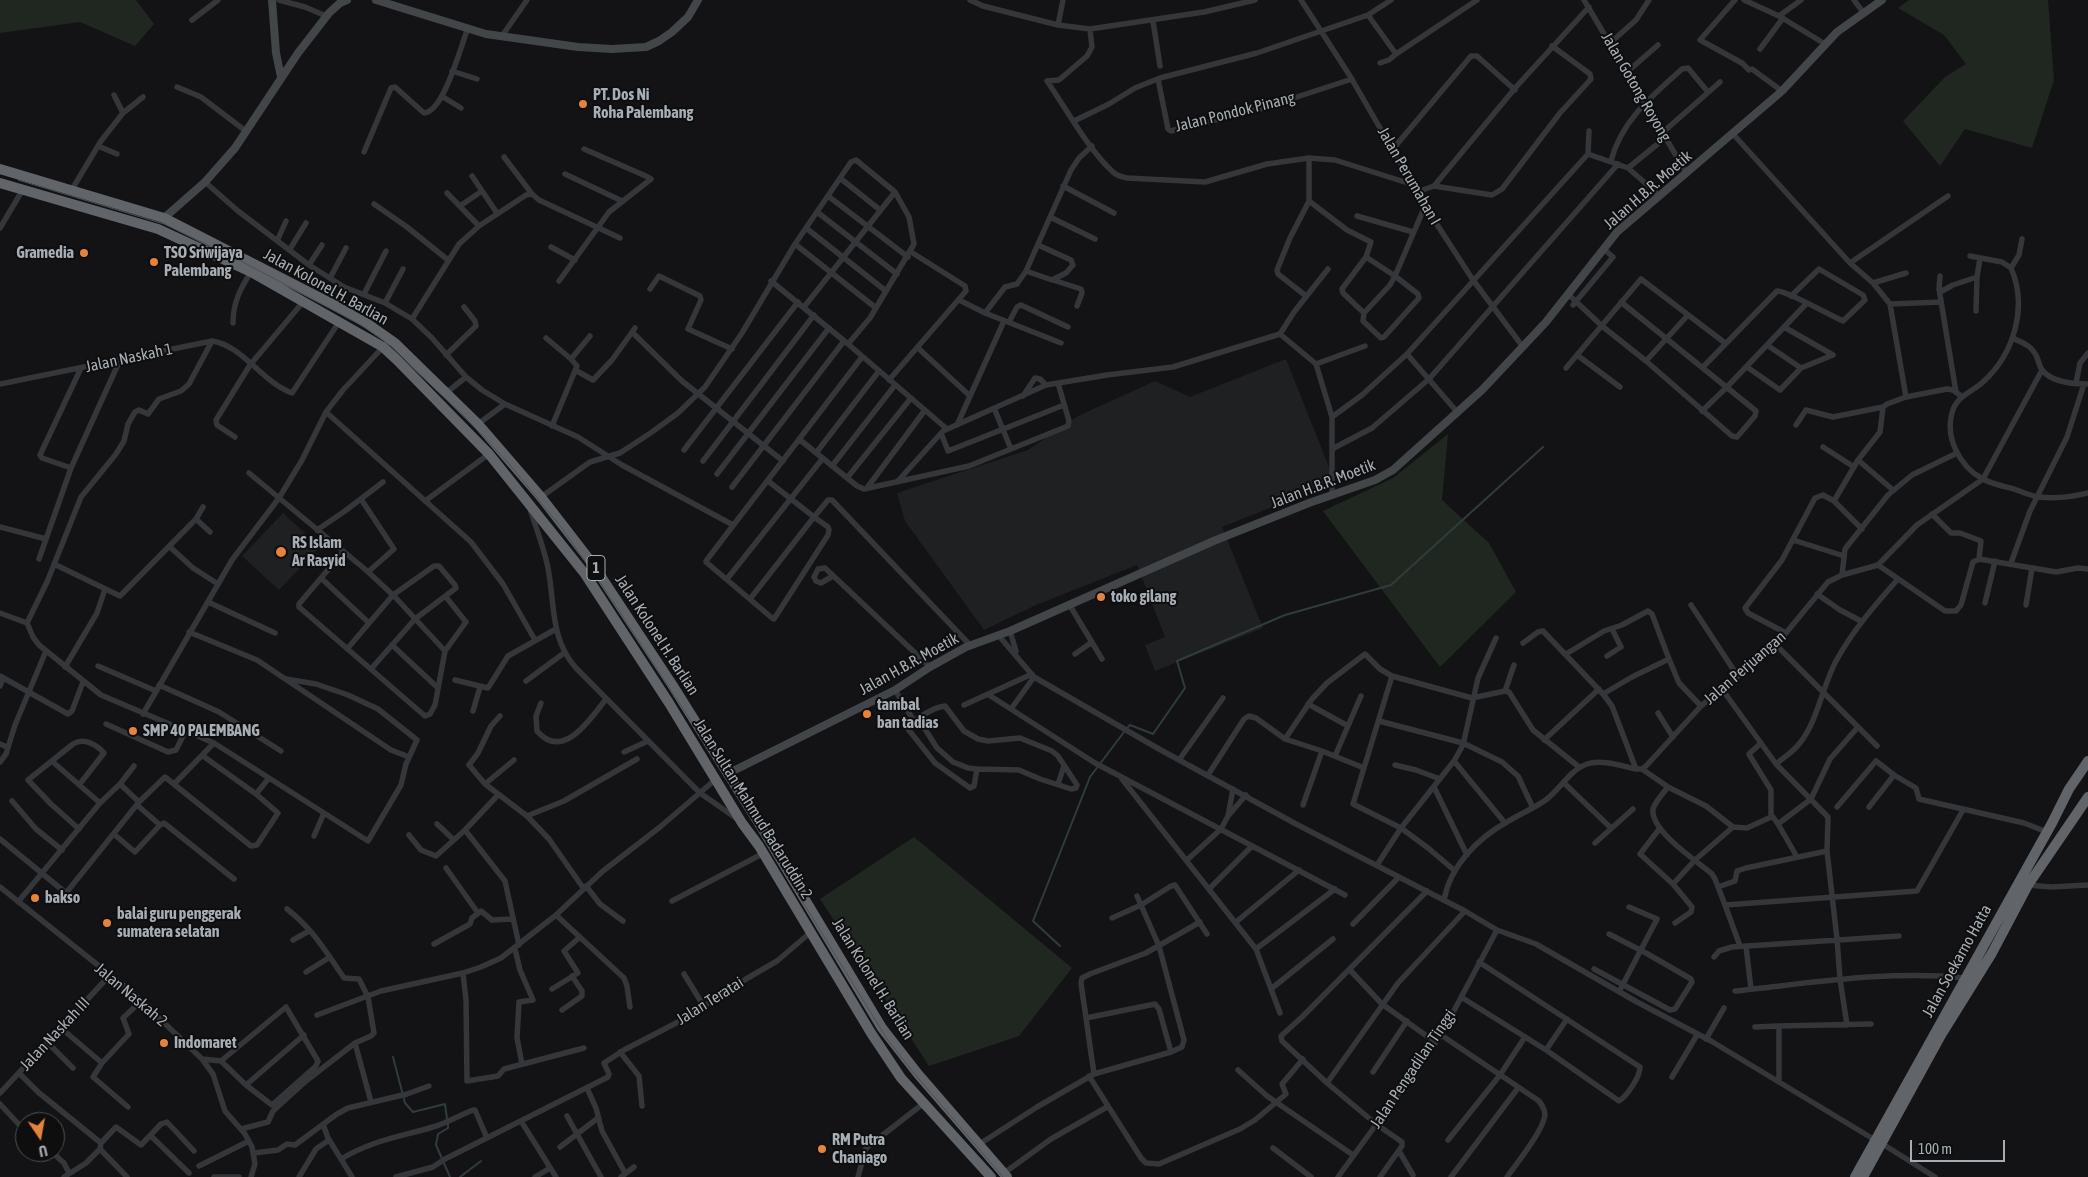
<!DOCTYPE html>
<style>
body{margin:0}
#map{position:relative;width:2088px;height:1177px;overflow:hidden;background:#131315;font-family:"Asap Condensed",sans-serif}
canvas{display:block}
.north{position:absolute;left:15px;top:1112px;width:50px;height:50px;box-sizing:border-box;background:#0e0e0f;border:1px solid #4b4e51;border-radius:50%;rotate:168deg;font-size:14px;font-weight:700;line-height:20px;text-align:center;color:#a6adb4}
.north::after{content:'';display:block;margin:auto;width:18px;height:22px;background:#e5833b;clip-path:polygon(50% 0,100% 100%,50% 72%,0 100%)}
.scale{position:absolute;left:1910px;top:1140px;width:95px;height:22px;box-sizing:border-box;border:2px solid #a6adb4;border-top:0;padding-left:6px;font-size:15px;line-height:18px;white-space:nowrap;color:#a6adb4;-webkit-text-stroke:4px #0e0e0f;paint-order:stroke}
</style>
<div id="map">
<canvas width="2088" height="1177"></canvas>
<div class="north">U</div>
<div class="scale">100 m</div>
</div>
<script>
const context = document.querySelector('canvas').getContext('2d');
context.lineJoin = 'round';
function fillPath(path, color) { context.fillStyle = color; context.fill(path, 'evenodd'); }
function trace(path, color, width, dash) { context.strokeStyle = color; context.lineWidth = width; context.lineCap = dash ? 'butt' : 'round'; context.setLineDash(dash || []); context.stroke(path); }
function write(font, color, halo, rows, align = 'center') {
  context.font = font + ' "Asap Condensed",sans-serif'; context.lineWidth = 4; context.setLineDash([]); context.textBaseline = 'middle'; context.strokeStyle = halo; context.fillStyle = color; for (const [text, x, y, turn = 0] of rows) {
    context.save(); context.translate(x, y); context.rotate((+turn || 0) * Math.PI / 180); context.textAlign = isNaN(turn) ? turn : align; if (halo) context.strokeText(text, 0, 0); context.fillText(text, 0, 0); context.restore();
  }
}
fillPath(new Path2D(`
 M1286 359 1335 482 1222 527 1263 628 1155 671 1145 645 1165 637 1137 565 1036 605 984 630 905 521 897 493 1028 450 1078 416 1155 381 1190 397Z
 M283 513 320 547 279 590 242 556Z`), '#1f2021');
fillPath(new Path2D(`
 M0 0H136L154 24 135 46 80 22 0 33Z
 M1909 0H2048L2054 80 2032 148 1965 129 1940 166 1903 121 1945 77 1966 64 1944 35 1898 8Z
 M1448 434 1442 500 1489 543 1516 592 1440 667 1323 511 1393 478Z
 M914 837 1072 968 1019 1036 929 1066 820 899Z`), '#202720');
trace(new Path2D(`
 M1127 728 1130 725 1153 734 1185 688 1177 661 1285 615 1391 585 1543 447
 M1060 946 1033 921 1090 777 1124 732
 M393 1057 405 1103 413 1112 445 1104 447 1119
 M448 1124V1128L438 1134 436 1145 450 1177
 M460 1177 481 1161`), '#2f3c3e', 2);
trace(new Path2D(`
 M279 0 305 7 326 16
 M970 0 983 6 1058 25 1090 29 1204 12 1255 0
 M1301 0 1350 76 1425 206 1473 280 1523 347
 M1584 0 1687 174
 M1735 0 1700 40 1742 63 1749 70 1752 69 1782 91
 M1744 0 1779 16 1825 44
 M1854 0 1863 12
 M1368 15 1396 54 1477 0
 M1779 16 1801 0
 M192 20 218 0
 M1153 21 1160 66
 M1058 25 1063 0
 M502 36 527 0
 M1610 43 1636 20 1649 0
 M1760 49 1783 18
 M1380 63 1389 60 1396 54
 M452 71 477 79
 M1627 72 1658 45
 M1158 79 1168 129 1171 131 1263 108 1352 79
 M1047 81C1065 107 1090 152 1113 172 1117 176 1122 177 1127 178L1205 182 1267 164 1309 158 1335 160 1411 184
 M1047 81 1059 80 1087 56 1092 47 1090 29
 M177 87 201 97 247 132
 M443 97 461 108
 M123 113 143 97
 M1074 121 1109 104 1135 88 1160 78 1257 53 1368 15 1391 0
 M1662 133 1720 82
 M1733 134 1850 263
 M98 146 117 154
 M1393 149 1471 56H1477L1515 90
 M364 152 391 88 395 87 424 113C444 112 461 45 468 28
 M1588 154 1589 131
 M504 157 532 194
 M1611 161C1621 121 1653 95 1682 69L1688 68 1708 92
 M1628 168 1665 138
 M565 174 622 201
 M472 176 497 213
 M840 178 880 210
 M205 182 238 211 309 265 344 287
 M1063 186 1114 213
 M1434 186 1516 87 1589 7
 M71 191 101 141 123 113 114 95
 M1417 192 1434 186 1492 195 1502 189 1560 113 1591 79 1590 74 1552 46
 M447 193 479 226
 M828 196 908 257
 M1309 201 1347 230 1371 242 1366 257 1342 289 1343 293 1364 313 1363 321 1381 338 1384 337 1419 298 1418 294 1395 276 1425 206
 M374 204 407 227 448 260
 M460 206 482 191
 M817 212 897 274
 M1357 216 1413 232
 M1050 217 1095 239
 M0 228 22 191
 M806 228 886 291
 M278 239 286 221
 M795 244 876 308
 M551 247 575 260
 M290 249 306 223
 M1970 256 2002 262 2011 268C2028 307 2014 354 1983 382 1971 393 1956 396 1952 413 1945 438 1960 466 1981 478 1991 484 2003 486 2014 489 2022 492 2031 496 2039 497 2056 499 2072 497 2088 493
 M309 265 322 245
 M2011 268 2019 255 2022 239
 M1026 271 1052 280 1066 273 1073 265 1071 260 1038 245
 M1940 276 1939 289 1956 392
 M330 278 346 248
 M1053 280 1081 289 1082 293 1077 306
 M559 281 609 212 651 179 648 177 584 149
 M771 281 848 344 947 429
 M1873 283 1906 273
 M650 289 659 276 700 296 701 300 688 329 732 349
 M1940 292 1953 285 1977 277 1980 258
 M364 294 386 251
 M1569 295 1602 326 1646 361 1732 436 1737 437 1755 416 1756 411 1621 302
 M1306 296 1278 274 1277 270 1290 238 1309 201V158
 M959 300 985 313 1061 343
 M385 303 403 269
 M1890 304 1941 302
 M334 305 344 287 385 303 412 319 459 244 479 226 526 195 532 194 539 200 620 238
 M1573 305 1613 257 1604 249
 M804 307 895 192
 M1976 311 1977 277
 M985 313 1005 287 1017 284 1026 271 1071 170 1079 158 1092 146
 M1364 313 1390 285 1395 276 1366 257
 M412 319 432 338 466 377 446 393
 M1009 322 1017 307 1021 305 1068 327
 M233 323C233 303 240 289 251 272
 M632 332 682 381 783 461
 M1280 334 1294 312 1328 269
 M546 338 571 359 577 366 552 426
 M2012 338C2024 343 2033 346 2038 360 2039 363 2040 368 2043 371 2052 382 2074 384 2087 384
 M1767 345 1801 368
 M918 348 970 396
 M1407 354 1458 413
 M446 355 476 326 475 321 464 307
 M1577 355 1620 387
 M571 359 590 336
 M1646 361 1688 315
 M1316 364 1365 346
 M1703 367 1777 291C1788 291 1829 315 1843 321L1865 300 1863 295 1819 269 1791 296
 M1747 367 1780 390 1801 368 1833 355 1784 327
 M1566 368 1641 279 1725 343
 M577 371 593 380 612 360 635 328
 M466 377 482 390 505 404
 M889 380 966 291 965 286 911 252
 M2076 383 2080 363 2088 353
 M0 384 212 341C242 345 263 383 292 393L339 322
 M1023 396 1035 378 1040 379 1046 385
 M1906 397 1890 304 1873 283 1850 263 1948 196
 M994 408 1011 449
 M1702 411 1726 388 1806 304
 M326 412 471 542 503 584 535 640
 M1332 417 1362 395 1407 354 1588 154 1628 168 1660 196
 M478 424 505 404 578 437 622 465 733 525
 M957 425 1004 321
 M1796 425 1806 410 1833 417 1883 407
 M941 433 948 451 1064 405
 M235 437 217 425 216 420 250 365 303 302
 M799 439 857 486 864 489 969 466 1068 426 1069 421 1058 383
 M1823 447 1854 467
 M1332 449 1372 428 1429 379 1618 164
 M684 450 798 302
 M816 453 879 371
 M1858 460 1880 432 1883 407 1887 404 1906 397 1947 389 1953 390 1961 396
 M703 461 814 315
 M832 466 895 385
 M71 468 42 458 40 455 81 368
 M249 473 366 570 395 597 445 651
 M717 474 829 328
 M847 478 911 398
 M768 481 814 517 828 500H832L970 645
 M897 482 943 431 1046 385 1107 375 1173 367 1280 334 1316 364 1332 417V495
 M732 487 844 341
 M867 488 925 410
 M541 497 590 462 620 453 652 432 678 413 705 387 742 333 795 244 851 162 856 160 895 192 909 217 914 244 870 318 848 344
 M361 499 394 549 368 572
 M425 501 489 454
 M1834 501 1858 460 1893 490
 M530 509C536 528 544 548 548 568 555 604 550 639 576 668L700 793 736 818
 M1932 514 1951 533H1960L1981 541 1979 559
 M196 519 210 532
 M0 527 46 539
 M317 530 345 511 383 482
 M1793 540 1844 556
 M170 547 193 568 218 584
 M343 552 299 604V607L425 716 430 714 435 705 445 651 466 622 446 597
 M39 559 71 468 120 360
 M2011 563 2030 511 2067 437 2084 384
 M54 564 120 596 196 519 203 507
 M1878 565 1945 611H1956L1961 605 1973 562 1979 559 2056 572 2078 568 2088 569
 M1842 575 1845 549 1888 495 1912 475 1957 453
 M833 576 821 583 816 581 814 577 818 569 825 568 930 667
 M321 578 369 623
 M727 579 823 458
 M1817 594 1840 610 1861 621
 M750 599 814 517 828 527 829 530 828 535 774 619 772 618 706 562V561L862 357
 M208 602 275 633
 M1985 603 1995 561
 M1069 604 1102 659
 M1691 605 1737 675
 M2026 605 2032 568
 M0 613 27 623 47 582 81 497 116 454 124 441 128 424 135 412 139 410 148 414 159 399 181 391 189 384 212 341
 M27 623 33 637 39 645 101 695 214 743 368 841 401 785 406 764 417 740 378 709 348 695 316 684 286 679
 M1010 631 1016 651
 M189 632 257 660 391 750 409 757
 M1786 633 1748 613 1745 608 1782 560 1815 498 1823 495 1834 501 1862 529
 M999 636 1034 677 1159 749 1296 824 1465 911 1497 930 1536 944 1637 1002 1711 1041 1875 1140
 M1523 643 1538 632 1543 631 1603 694 1612 706 1636 769
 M392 645 438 688
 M1776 645 1877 746
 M347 649 393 595 434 566H439L455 585 456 588 415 619 371 669
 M1075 654 1092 642
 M1566 654 1604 631 1622 625 1648 611 1652 614 1669 659
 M1607 656 1621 647 1612 629
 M98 666 156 691
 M65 667 97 613 105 589
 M0 676 68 714 72 711 83 682
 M1392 676 1353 804 1401 828 1428 848 1454 870
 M455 680 488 688 508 656 556 629
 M526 681 564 653
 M159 685 219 712 281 751
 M0 686 3 678
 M1722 689 1776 764 1828 817 1827 851 1837 939 1840 979 1847 1025
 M895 690 914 721
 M1505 691 1514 665
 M1603 694 1632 677 1669 659 1679 683 1701 706
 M989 695 1095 763 1345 895
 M541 703 536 716 537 731C563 762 591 718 606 699
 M1308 704 1348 726
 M964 705 1032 674
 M1011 709 1034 677
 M473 711 480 687
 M1658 713 1673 737
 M143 714 232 560 279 498 302 460 326 412 343 390 383 347
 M500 716 491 726 478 753 469 765 485 784 527 816 549 839 584 889
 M918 718 937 748 953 762 968 768 977 769 1019 770 1040 779 1071 789 1076 788 1077 785 1058 756 1052 751 1020 738 988 741 978 739 964 731 945 706C933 707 918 718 908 725V729L935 763 970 788 974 786 977 769
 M1379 721 1463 743 1502 762 1518 776 1533 808
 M106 724 168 752 176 750 186 730
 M1285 739 1312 699 1327 683 1365 654 1380 669 1392 676 1472 698 1505 691 1509 692 1533 730 1579 767
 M1544 740 1599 689
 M1761 743 1749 754 1750 756 1771 790V817
 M0 744 7 747
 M624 752 648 741
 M1335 756 1361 696
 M1179 760 1223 698
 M1454 761 1505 823
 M0 762 6 754 15 725 46 651
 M53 762 100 803
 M1776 764C1783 758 1793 752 1799 744 1818 721 1822 687 1836 661 1853 630 1875 605 1898 579
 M1395 765 1416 770 1440 779
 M1642 769 1668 787 1706 806 1733 827 1747 828 1771 817
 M1208 775 1244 719 1249 716 1256 718 1285 739 1322 751 1364 768
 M1122 779 1256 949 1280 1013
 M175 783 214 743
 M1564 783 1611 828
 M120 784 139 802
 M485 784 514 760
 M1058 784 1064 766
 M79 785 104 753C97 745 84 737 73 744L28 780 51 804 79 829
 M1434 787 1467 855
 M1668 787C1663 793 1655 802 1653 809 1650 831 1697 861 1712 874L1715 879 1725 905 1917 891 1963 810
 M256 794 269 778
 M12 801 36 829 62 850
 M137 805 160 825
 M1303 805 1322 751
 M1837 807 1876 761 1894 775 1916 788 1919 799 2024 823 2047 832
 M1869 807 1894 775
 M527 816 564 801 637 759
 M1228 816 1233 789
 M1771 817H1773L1778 824 1811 799 1830 759 1858 727
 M437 824 454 840
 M1778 824 1797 857
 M1660 828 1640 854 1673 884 1692 907 1691 912 1675 923
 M465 830 505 881 519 945
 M115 835 135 852 160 825 164 823 234 879
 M409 835 421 850 436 856 465 830 498 795
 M314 836 324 813
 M0 839 66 893 139 802 165 777 251 846 257 845 278 813 256 794 203 756
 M1595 843 1633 809
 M1187 860 1221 829 1228 816 1246 795
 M1377 865 1401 828 1454 761 1463 745 1478 678 1496 638
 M446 868 478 913
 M1673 884 1695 860 1733 827
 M2028 885 2051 887 2088 885
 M586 886 600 904 623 921
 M0 887 134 994 202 1059 213 1074 225 1111 245 1134 252 1147 255 1164 251 1177
 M1718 887 1735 881 1737 871 1746 868 1827 851
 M1209 889 1252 846
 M66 893 76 902
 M1444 900C1450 866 1478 838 1507 822 1520 814 1535 808 1547 799 1560 789 1571 769 1587 764 1601 759 1622 766 1636 769H1642L1646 766 1701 706 1776 645 1828 582 1842 575 1878 565 1917 525 1983 479 2042 370
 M672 901 764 853
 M18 902 100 803 120 784 134 766
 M1725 905 1740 946
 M556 915 624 978 627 986 630 1007
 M1112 918 1141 905 1171 886 1175 885 1207 934
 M1236 922 1299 870
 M1353 924 1399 877
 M293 940 309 931
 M434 944 470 924 472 918 481 911 492 920 512 919
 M1746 946 1751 989
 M515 949 520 970 533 1000 519 1002 517 1038 522 1064
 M1256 949 1335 889
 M1714 957 1719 951 1732 947 1899 936
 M1594 969 1670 1010 1675 1009 1692 982 1691 979 1646 953 1609 934
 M1350 970 1382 1004 1435 1042
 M306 972 330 957
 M463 973 466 1000 467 1081 498 1076 504 1069 584 1048
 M684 974 703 1005
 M1621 988 1657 919 1629 907
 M552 989 578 973 564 951 580 937
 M1271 989 1333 939
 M1735 991C1812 983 1888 970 1965 978
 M1461 997 1546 1050 1619 1101C1627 1096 1640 1077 1640 1067L1479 962
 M562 1010 582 996V991L572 976
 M317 1015 381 991 463 973 481 967 501 958 556 915 603 871 660 827 716 779
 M1086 1018 1155 1004 1159 1009 1171 1052
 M1779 1026 1871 1024
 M1755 1027 1779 1026V1082
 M61 1028 102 1063 93 1077 128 1107
 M1441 1035 1539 1101C1542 1105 1545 1110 1545 1115 1543 1131 1517 1163 1507 1177
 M1706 1039 1724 1008
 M48 1043 73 1068
 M355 1043 371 1102
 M1546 1050 1567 1019
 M620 1052 639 1076 642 1106
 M202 1059 221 1061 286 1007 318 1061 316 1066 272 1105 246 1085 221 1061
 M102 1063 129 1034 123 1018 141 1001
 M1238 1070 1267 1096 1353 1155
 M1373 1072 1407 1021
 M19 1073 38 1092 101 1143
 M1094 1074 1081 983 1082 978 1090 974 1146 953 1200 922
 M1089 1076 1141 1158 1146 1163 1159 1164 1240 1129 1255 1120 1286 1094 1282 1084 1303 1059
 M1672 1077 1697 1035
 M1327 1083 1282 1041 1281 1036 1302 1017 1427 891
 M246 1085 304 1035
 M587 1088 596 1108 602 1131 625 1173
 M0 1093 110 975
 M0 1104 25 1131
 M567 1116 601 1177
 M521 1121 556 1177
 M323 1124 328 1138 341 1159C373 1140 399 1137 433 1127 447 1123 460 1115 473 1110H475L487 1138
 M241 1129 268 1122 273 1111 306 1081 355 1043 371 1036 374 1033 368 997 359 979 344 978C326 952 313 929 287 909
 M151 1136 189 1173
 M1448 1140 1500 1075 1525 1037
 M1881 1143 1935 1177
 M978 1145 1037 1107 1094 1074 1171 1052 1182 1047 1184 1040 1159 946 1137 896
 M560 1147 598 1118
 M1273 1148 1311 1177
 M100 1149 127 1177
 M1399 1151 1413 1175
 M52 1152 64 1163 69 1173
 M254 1153 278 1150 287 1144 295 1145 337 1114 348 1108 407 1094 429 1086
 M341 1159 352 1177
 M199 1166 249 1141
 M1004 1173 1051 1139 1107 1107
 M64 1177 86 1163 100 1149 101 1143 116 1127 141 1145 161 1124 167 1122 194 1151
 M214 1177H239
 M299 1177 316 1149 329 1140
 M396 1177 433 1167 445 1159 608 1077 609 1074 604 1063 624 1050 682 1020 746 979 777 961 811 932
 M535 1177 550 1168
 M621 1177 634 1167
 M858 1177 866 1148 924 1103
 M1338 1177 1441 1035 1497 930
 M1380 1177 1402 1146V1142L1376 1124 1327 1083 1398 983 1465 911
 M1451 1177 1518 1088`), '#343639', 5.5);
trace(new Path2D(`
 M272 0 276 53 281 77
 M376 0 486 34 578 47 612 49 646 47 659 41 672 32 688 17 698 0
 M164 218 205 182 235 148 298 53 329 13 340 3 347 0
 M727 774 895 690 930 667 966 647 1010 631 1216 540 1309 503 1375 480 1393 470 1482 390 1546 322 1617 232 1782 91 1837 32 1882 0`), '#424649', 8);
trace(new Path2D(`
 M0 169 164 218 334 305 368 324 395 343 478 424 541 497 592 563 673 686 762 828 882 1028 918 1074 1007 1177
 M0 183 158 229 251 272 383 347 397 360 489 454 585 574 669 703 742 823 759 846 871 1033 901 1078 991 1177
 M1855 1177 2052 823 2069 789 2088 761
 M1863 1177 1941 1035 1992 953 2028 885 2088 797`), '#61656a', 10);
trace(new Path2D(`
 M18 180 164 224 241 261 361 325 383 340 463 415 510 465 561 527 606 591 693 724 887 1039 912 1071 1003 1177`), '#4d5154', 1);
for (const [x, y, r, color] of [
 [583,104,5,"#e5833b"],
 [84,253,5,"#e5833b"],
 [154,262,5,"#e5833b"],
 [281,552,6,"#e5833b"],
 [1101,597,5,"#e5833b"],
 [867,714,5,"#e5833b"],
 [133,731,5,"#e5833b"],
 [35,898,5,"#e5833b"],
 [107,923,5,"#e5833b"],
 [164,1043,5,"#e5833b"],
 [822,1149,5,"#e5833b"]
]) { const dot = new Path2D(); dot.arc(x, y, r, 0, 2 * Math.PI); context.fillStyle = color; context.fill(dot); trace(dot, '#0e0e0f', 2); }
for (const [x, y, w] of [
 [596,568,18]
]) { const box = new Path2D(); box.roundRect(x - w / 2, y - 12.5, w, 25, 4); context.fillStyle = '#0e0e0f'; context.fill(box); trace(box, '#a6adb4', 1); }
write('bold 15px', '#a6adb4', null, [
 ["1",596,568]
]);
write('16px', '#a6adb4', '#0e0e0f', [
 ["Jalan Gotong Royong",1636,87,60],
 ["Jalan Pondok Pinang",1235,112,-14],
 ["Jalan Perumahan I",1409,176,60],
 ["Jalan H.B.R. Moetik",1648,190,-41],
 ["Jalan Kolonel H. Barlian",326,287,29],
 ["Jalan Naskah 1",129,358,-12],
 ["Jalan H.B.R. Moetik",1323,484,-21],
 ["Jalan Kolonel H. Barlian",657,635,57],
 ["Jalan H.B.R. Moetik",909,664,-29],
 ["Jalan Perjuangan",1745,668,-41],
 ["Jalan Sultan Mahmud Badaruddin 2",753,809,58],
 ["Jalan Soekarno Hatta",1957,961,-61],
 ["Jalan Kolonel H. Barlian",873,979,58],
 ["Jalan Naskah 2",131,995,40],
 ["Jalan Teratai",710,1001,-32],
 ["Jalan Naskah III",55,1034,-47],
 ["Jalan Pengadilan Tinggi",1413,1069,-56]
]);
write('bold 16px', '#a6adb4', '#0e0e0f', [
 ["PT. Dos Ni",593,95],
 ["Roha Palembang",593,113],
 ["Gramedia",74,253,"right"],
 ["TSO Sriwijaya",164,253],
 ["Palembang",164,271],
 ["RS Islam",292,543],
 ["Ar Rasyid",292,561],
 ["toko gilang",1111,597],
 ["tambal",877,705],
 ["ban tadias",877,723],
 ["SMP 40 PALEMBANG",143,731],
 ["bakso",45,898],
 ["balai guru penggerak",117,914],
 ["sumatera selatan",117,932],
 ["Indomaret",174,1043],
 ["RM Putra",832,1140],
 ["Chaniago",832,1158]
], 'left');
</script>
